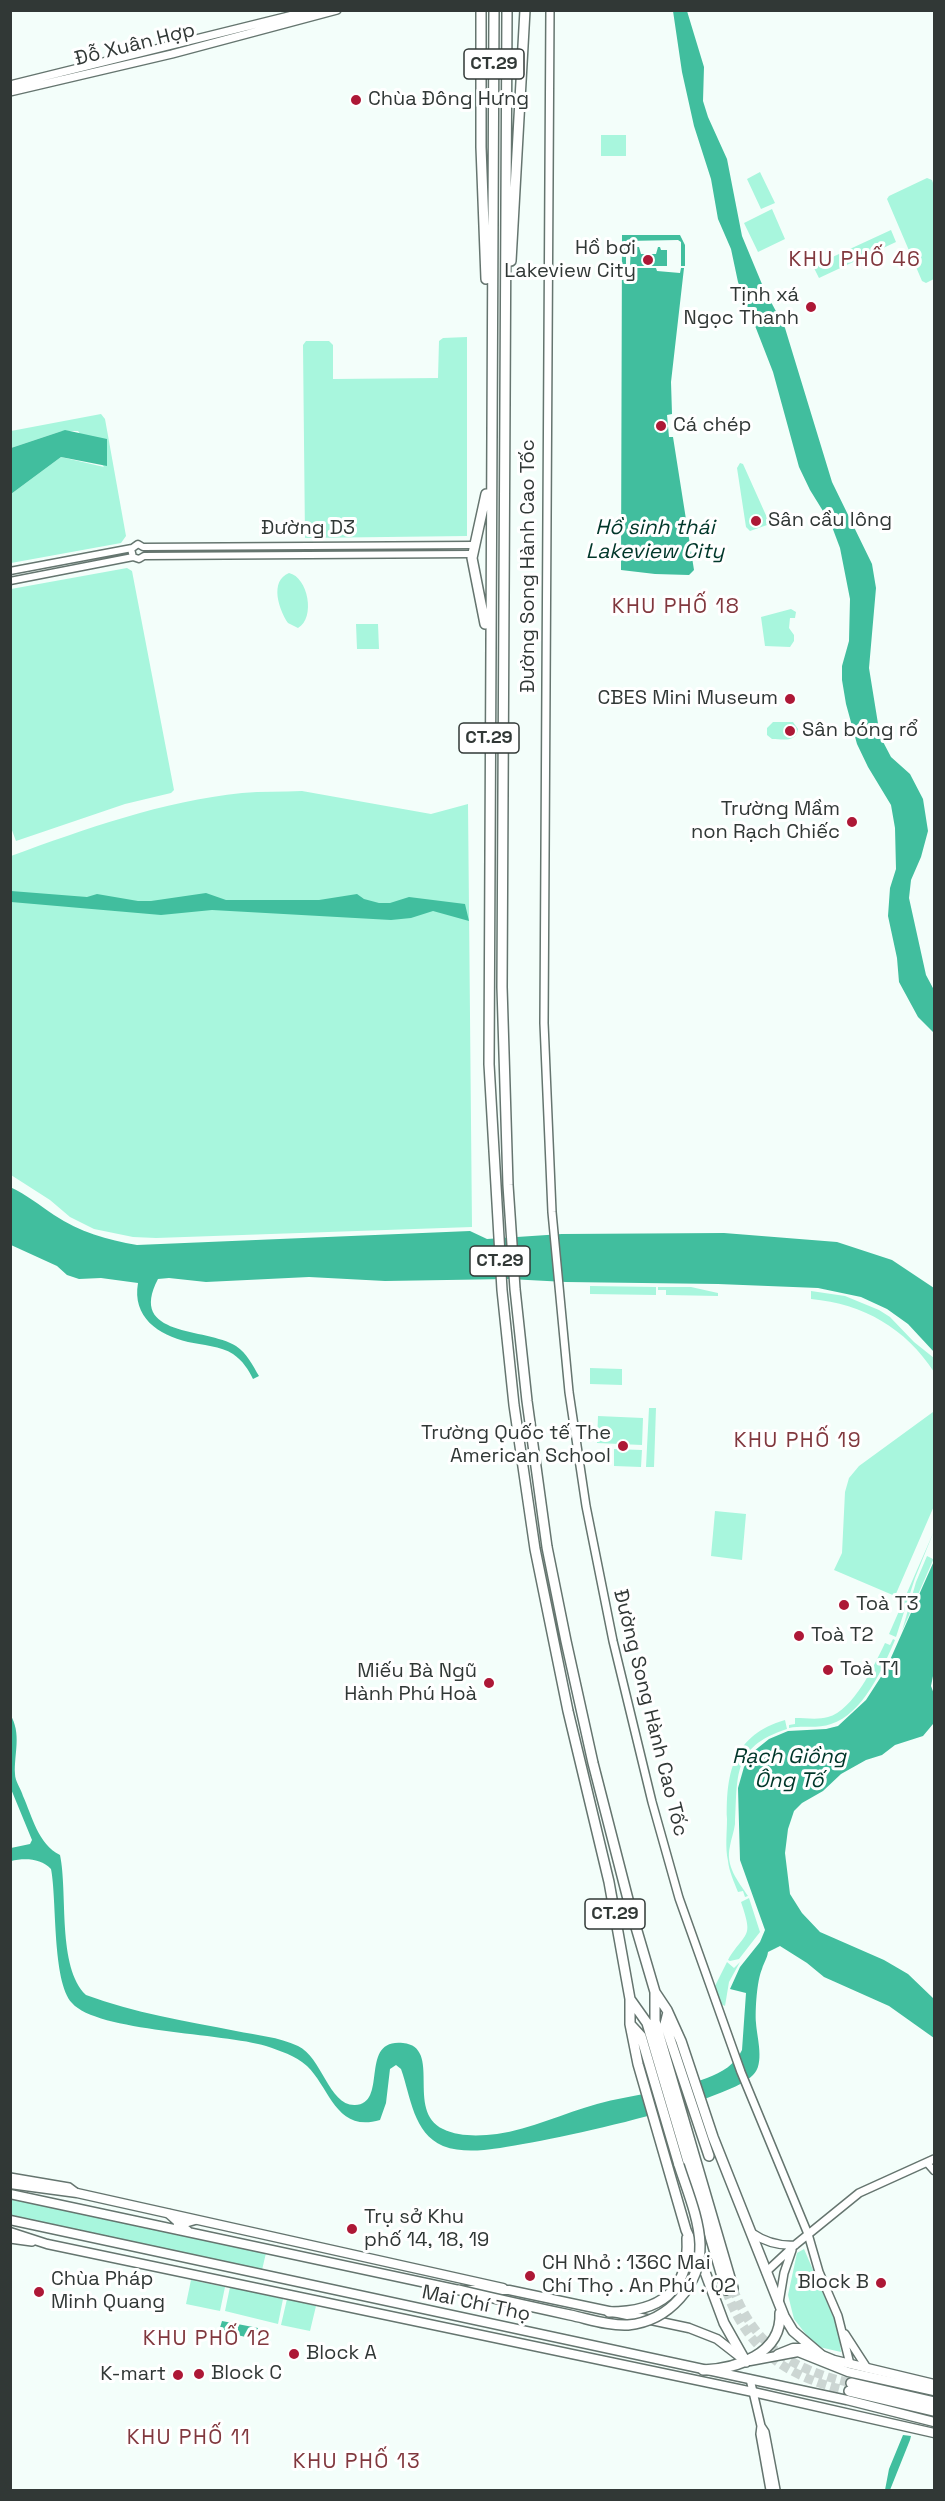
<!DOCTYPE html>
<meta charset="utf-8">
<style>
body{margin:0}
#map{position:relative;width:945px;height:2501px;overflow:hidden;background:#f3fefa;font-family:"Space Grotesk",sans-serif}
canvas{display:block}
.frame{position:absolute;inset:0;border:12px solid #313836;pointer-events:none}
</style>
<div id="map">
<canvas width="945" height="2501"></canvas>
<div class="frame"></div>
</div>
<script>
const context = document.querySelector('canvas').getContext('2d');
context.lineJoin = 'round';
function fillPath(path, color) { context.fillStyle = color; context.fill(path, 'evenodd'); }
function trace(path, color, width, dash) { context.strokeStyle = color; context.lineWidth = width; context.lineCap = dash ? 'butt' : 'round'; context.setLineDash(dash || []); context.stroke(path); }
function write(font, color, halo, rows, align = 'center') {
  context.font = font + ' "Space Grotesk",sans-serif'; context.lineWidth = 6; context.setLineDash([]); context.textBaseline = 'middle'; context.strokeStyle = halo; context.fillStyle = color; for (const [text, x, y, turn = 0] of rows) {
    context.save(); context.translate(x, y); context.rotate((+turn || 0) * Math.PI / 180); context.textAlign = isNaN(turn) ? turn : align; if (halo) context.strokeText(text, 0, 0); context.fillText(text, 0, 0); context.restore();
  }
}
fillPath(new Path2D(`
 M601 135H626V156H601Z
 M760 172 775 203 761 209 747 179Z
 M927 178 932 180 934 186V279L926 283 922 281 887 199 889 196Z
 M772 209 785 239 758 252 744 223Z
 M891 230 896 242 819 278 813 266Z
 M467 337V536L305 538 303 345 306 341H329L333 345V379L438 378 439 341 443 338Z
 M101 414 105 419 126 536 121 543 11 563V494L61 457 104 467 78 431H62L11 448V431Z
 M740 463 743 464 769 522 767 525 750 531 746 527 737 468Z
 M127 568 132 571 174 790 171 793 125 804 16 841 10 825 11 589Z
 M289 573C308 577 316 618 298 628L288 623C279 610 269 581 289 573Z
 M791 609 796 612 795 618H790L789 628 794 635V641L790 647 765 646 761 617Z
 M356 624H378L379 649H357Z
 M773 722H793L798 729C796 743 783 739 772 739L767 735V728Z
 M302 791 431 814 468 804 472 1227 156 1238 133 1237 94 1229 70 1217 50 1200 11 1175V856C85 829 163 801 242 793 262 791 282 792 302 791Z
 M590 1286 656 1287V1295L590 1294Z
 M658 1287H691L718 1293V1296L666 1295V1290H658Z
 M811 1291 845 1296 879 1310 890 1317 914 1342 934 1358V1372C905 1328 864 1304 811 1299Z
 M590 1368 622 1369V1385L590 1384Z
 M649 1408H656L654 1467H646Z
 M933 1412H934V1506L895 1596 834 1570 842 1553 845 1492 849 1478 859 1466Z
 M598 1416 643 1418 642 1445 597 1443Z
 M614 1449 642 1450 641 1467 614 1466Z
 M715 1511 746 1514 742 1560 711 1556Z
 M934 1531 915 1578 896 1637 889 1634Z
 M927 1556 933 1559 934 1556V1558L902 1631 916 1582Z
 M893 1639 895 1640C883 1668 863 1714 831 1724 818 1729 803 1725 789 1728V1725L795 1724V1718C806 1718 818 1720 828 1717 853 1711 875 1664 885 1643L890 1645Z
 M785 1720 787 1729C731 1747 738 1777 735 1824 734 1832 731 1839 730 1846 725 1866 738 1881 748 1896L745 1897 743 1891 738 1892C734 1882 729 1871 728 1861 725 1847 727 1833 727 1819 726 1771 734 1735 785 1720Z
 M749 1898 760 1932 739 1959 730 1961 728 1960C746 1930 754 1940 741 1902Z
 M727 1962 734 1968 740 1962 729 1982 725 2006 719 2003 715 1986Z
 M11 2197 266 2253 262 2270 11 2216Z
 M804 2249 838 2328 841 2352 815 2346 794 2319 788 2295 797 2253Z
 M191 2280 225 2287 220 2311 186 2304Z
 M230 2287 283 2299 278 2324 225 2311Z
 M287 2299 316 2306 310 2331 281 2325Z`), '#a8f6dd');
fillPath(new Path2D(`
 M673 11H687L704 67 703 101 708 117 727 159 742 236 764 289 785 328 832 482 872 564 876 588 869 668 880 736 891 757 910 774 923 799 928 831 921 857 911 880 909 898 926 975 934 990V1033L918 1017 899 982 897 958 888 916 890 888 896 869 895 828 891 805 868 767 857 744 846 704 842 680V666L849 641 850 599 840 548 831 524 810 490 799 467 773 372 738 282 731 249 718 219 711 179 694 126 682 72Z
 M622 235H680L685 245V266H681V242L678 240 626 241V268H656L657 271 680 273 681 268H684L671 382 672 414 667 415 669 437H673L694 570 689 575 655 574 621 570Z
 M631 247H639L641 254H656L658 247H660L661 250H667V266H630Z
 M65 430 107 439V466L61 457 11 494V448Z
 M11 891 87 897 97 894 138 901H151L206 893 226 900H319L357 894 364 899 379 903H390L409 897 465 904 469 921 433 911 411 918 391 920 212 910 161 915 11 902Z
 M10 1187C27 1195 39 1205 54 1215 80 1232 107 1240 137 1245L470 1231 487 1239 562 1234 724 1233 837 1242 892 1260 934 1288V1352L908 1324 887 1309 861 1297 818 1288 718 1284 566 1282 509 1279 385 1281 309 1277 206 1282 169 1278 158 1279C127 1338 206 1327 236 1346 247 1353 253 1366 259 1376L253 1379C248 1369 243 1361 233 1354 221 1346 202 1345 188 1342 158 1335 132 1317 138 1283L101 1278 79 1279 67 1275 57 1266 11 1245Z
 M934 1561V1671L931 1686 934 1694 933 1724 923 1736 895 1745 882 1755 866 1760 841 1774 823 1791 802 1803 794 1811 788 1829 785 1853 790 1894 802 1913 820 1932 884 1960 908 1974 934 1999V2038L889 2006 824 1977 807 1963 780 1946 768 1952C767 1959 764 1962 762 1969 757 1980 755 2010 756 2023 757 2038 765 2064 753 2075 726 2104 529 2146 484 2150 470 2151 456 2151 443 2146 413 2133 411 2097 401 2069L396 2065 390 2069 386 2103 380 2120C336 2133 330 2088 307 2066 295 2055 280 2051 266 2046 224 2033 97 2032 72 2003 52 1981 57 1900 51 1869 41 1858 24 1858 11 1861V1848L30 1844 32 1840 11 1789 10 1714C22 1734 14 1753 15 1774 15 1781 21 1789 23 1796 32 1816 38 1844 60 1855 68 1893 57 1967 86 1995 134 2013 186 2021 236 2031 256 2035 279 2037 298 2046 322 2057 329 2106 355 2105 389 2104 358 2038 403 2043 443 2047 405 2111 443 2129 459 2137 480 2136 497 2134 531 2129 564 2113 597 2104 633 2094 672 2092 707 2078 722 2072 735 2065 742 2050L746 1993 730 1989 740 1967 760 1942 765 1930 740 1860 738 1788 744 1767 754 1751 769 1739 788 1731 826 1729 838 1726 866 1700 886 1669Z
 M222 2321 258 2328 255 2339 219 2331Z
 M903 2435 911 2436 910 2440 890 2490H885L889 2469Z`), '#41be9e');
trace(new Path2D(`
 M733 2288C754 2346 793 2370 851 2383
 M726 2290C747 2351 789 2378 849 2391`), '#ccd6d3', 9, [9, 4.5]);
const tertiary = new Path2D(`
 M133 557 131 549 138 544 143 547 474 545
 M10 571 132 548
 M10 581 133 557 139 559 144 556 472 554
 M927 2163 934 2171`);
const secondary = new Path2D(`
 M550 10 544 1023 552 1212 569 1392 586 1506 613 1641 652 1802 679 1898 741 2072 808 2234 819 2272 838 2316 850 2364
 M10 85 313 10
 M10 92 172 54 337 10
 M10 2177 69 2187 77 2193
 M752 2233C765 2242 779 2246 795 2245
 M10 2239 32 2242
 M766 2272 795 2245 859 2193 934 2159
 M779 2303 784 2273 792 2250
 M845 2334 867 2368
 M750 2379 761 2426 765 2432 776 2490
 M761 2426 760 2434 770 2490`);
const primary = new Path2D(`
 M10 2184 77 2193 503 2288
 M10 2232 47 2244 753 2392 934 2433
 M778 2354 793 2348H805L834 2360 934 2384`);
const trunk = new Path2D(`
 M10 2194 459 2290H509L689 2328 717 2339 744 2360
 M169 2214 189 2232
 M10 2220 847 2400 934 2422
 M178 2225 195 2220
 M750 2361 798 2352 848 2372 934 2391`);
const motorway = new Path2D(`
 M481 10V147L486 279
 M494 10 489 1064 502 1290 514 1405 535 1549 568 1711 609 1882 630 1999V2024L638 2064 686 2230 705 2272 724 2323 746 2362
 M507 10 502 987 508 1185 515 1289 527 1401 547 1547 566 1641 593 1763 630 1907 655 1992 667 2010 681 2041 713 2137 784 2316 793 2331 820 2354
 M511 261 525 10
 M485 624 472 558 486 494
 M655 1992V2021L733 2288
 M630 1999 647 2023 726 2290
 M668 2012 665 2024 709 2156
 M630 2024 641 2036 679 2165
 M609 2312C659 2312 690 2292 687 2238
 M703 2370C736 2369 782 2354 780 2313
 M851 2383 934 2402
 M849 2391 934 2411`);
trace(tertiary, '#65756f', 9);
trace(secondary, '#65756f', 10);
trace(primary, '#65756f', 11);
trace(trunk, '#65756f', 11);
trace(motorway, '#65756f', 12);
trace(tertiary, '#fff', 6);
trace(secondary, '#fff', 7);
trace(primary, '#fff', 8);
trace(trunk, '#fff', 8);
trace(motorway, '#fff', 9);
const motorwayBridge = new Path2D(`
 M459 2290C496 2299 533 2307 570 2315 589 2319 609 2326 628 2325 669 2321 701 2285 700 2244 699 2218 687 2190 679 2165`);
trace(motorwayBridge, '#65756f', 12, []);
trace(motorwayBridge, '#fff', 9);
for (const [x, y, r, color] of [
 [356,100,6,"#ad1836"],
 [648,260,6,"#ad1836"],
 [811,307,6,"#ad1836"],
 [661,426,6,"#ad1836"],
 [756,521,6,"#ad1836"],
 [790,699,6,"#ad1836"],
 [790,731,6,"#ad1836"],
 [852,822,6,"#ad1836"],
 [623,1446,6,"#ad1836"],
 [844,1605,6,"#ad1836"],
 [799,1636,6,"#ad1836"],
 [828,1670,6,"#ad1836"],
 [489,1683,6,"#ad1836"],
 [352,2229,6,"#ad1836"],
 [530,2276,6,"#ad1836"],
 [881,2283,6,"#ad1836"],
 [39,2292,6,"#ad1836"],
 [294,2354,6,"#ad1836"],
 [199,2374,6,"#ad1836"],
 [178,2375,6,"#ad1836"]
]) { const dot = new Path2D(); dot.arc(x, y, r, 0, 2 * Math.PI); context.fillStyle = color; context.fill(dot); trace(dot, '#fff', 2); }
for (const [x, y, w] of [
 [494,64,60],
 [489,738,60],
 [500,1261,60],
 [615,1914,60]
]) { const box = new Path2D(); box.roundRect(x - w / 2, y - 15, w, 30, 4.5); context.fillStyle = '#fff'; context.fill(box); trace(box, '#313836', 1.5); }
write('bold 18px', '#313836', null, [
 ["CT.29",494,64],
 ["CT.29",489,738],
 ["CT.29",500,1261],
 ["CT.29",615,1914]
]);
write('20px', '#313836', '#fff', [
 ["Đỗ Xuân Hợp",135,45,-14],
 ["Đường D3",308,529],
 ["Đường Song Hành Cao Tốc",529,566,-90],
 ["Đường Song Hành Cao Tốc",650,1713,76],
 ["Mai Chí Thọ",476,2304,12]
]);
write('20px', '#313836', '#fff', [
 ["Chùa Đông Hưng",368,100],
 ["Hồ bơi",636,249,"right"],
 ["Lakeview City",636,272,"right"],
 ["Tịnh xá",799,296,"right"],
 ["Ngọc Thanh",799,319,"right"],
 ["Cá chép",673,426],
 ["Sân cầu lông",768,521],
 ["CBES Mini Museum",778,699,"right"],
 ["Sân bóng rổ",802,731],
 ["Trường Mầm",840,810,"right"],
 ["non Rạch Chiếc",840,833,"right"],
 ["Trường Quốc tế The",611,1434,"right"],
 ["American School",611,1457,"right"],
 ["Toà T3",856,1605],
 ["Toà T2",811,1636],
 ["Toà T1",840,1670],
 ["Miếu Bà Ngũ",477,1672,"right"],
 ["Hành Phú Hoà",477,1695,"right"],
 ["Trụ sở Khu",364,2218],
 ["phố 14, 18, 19",364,2241],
 ["CH Nhỏ : 136C Mai",542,2264],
 ["Chí Thọ . An Phú . Q2",542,2287],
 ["Chùa Pháp",51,2280],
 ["Minh Quang",51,2303],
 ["Block B",869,2283,"right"],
 ["Block A",306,2354],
 ["Block C",211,2374],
 ["K-mart",166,2375,"right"]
], 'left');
context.letterSpacing = '1.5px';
write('21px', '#81383e', '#fff', [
 ["KHU PHỐ 46",855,260],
 ["KHU PHỐ 18",676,607],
 ["KHU PHỐ 19",798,1441],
 ["KHU PHỐ 12",207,2339],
 ["KHU PHỐ 11",189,2438],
 ["KHU PHỐ 13",357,2462]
]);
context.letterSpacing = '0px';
write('italic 21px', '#00372a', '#fff', [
 ["Hồ sinh thái",655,528],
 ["Lakeview City",655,552],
 ["Rạch Giồng",789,1757],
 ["Ông Tố",789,1781]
]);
</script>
